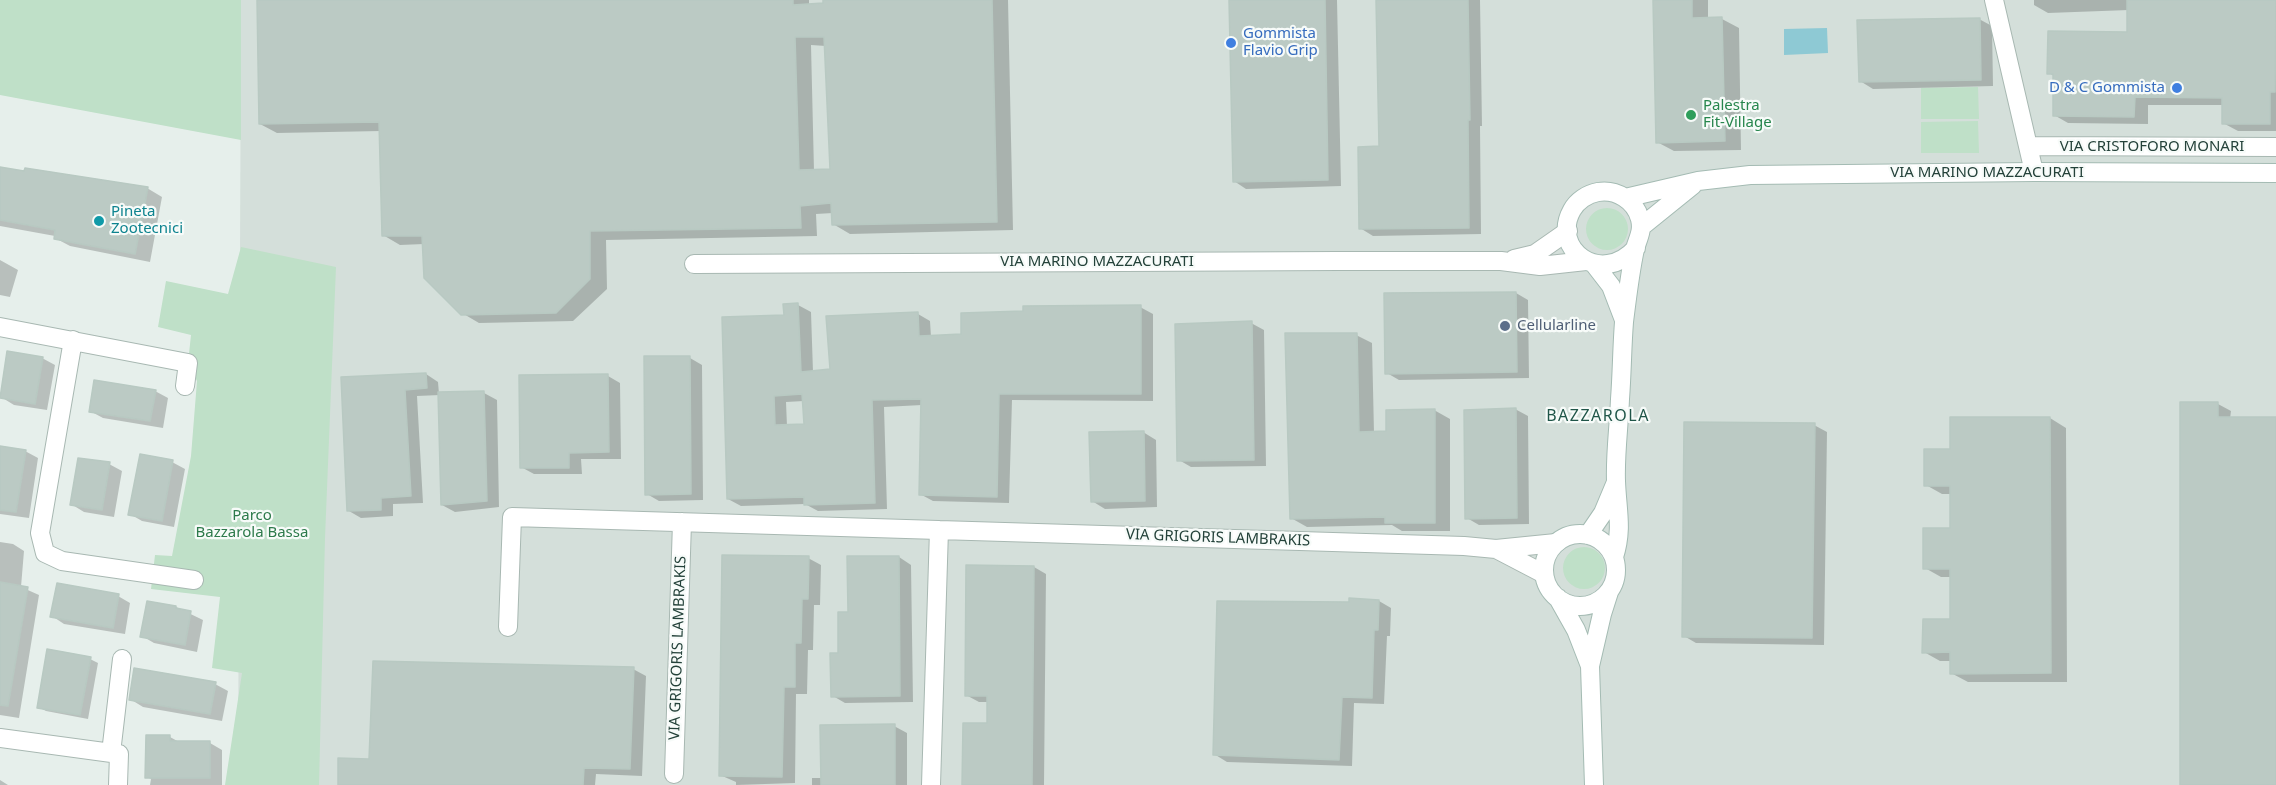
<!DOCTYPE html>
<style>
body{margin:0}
canvas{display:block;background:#e6efeb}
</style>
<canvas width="2276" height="785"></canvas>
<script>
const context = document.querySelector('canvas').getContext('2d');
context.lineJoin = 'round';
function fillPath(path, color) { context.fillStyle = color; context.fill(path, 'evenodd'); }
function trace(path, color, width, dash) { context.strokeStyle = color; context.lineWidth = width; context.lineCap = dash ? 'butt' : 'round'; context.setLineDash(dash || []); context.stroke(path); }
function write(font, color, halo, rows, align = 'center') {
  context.font = font + ' "Noto Sans",sans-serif'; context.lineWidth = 4.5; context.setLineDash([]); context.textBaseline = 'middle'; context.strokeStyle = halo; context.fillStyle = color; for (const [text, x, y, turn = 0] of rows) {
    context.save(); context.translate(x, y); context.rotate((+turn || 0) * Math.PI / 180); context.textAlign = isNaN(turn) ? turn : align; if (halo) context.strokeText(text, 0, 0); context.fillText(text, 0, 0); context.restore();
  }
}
fillPath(new Path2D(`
 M241 0H2276V785H238Z`), '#d4dfda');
fillPath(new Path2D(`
 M0 0H241V140L0 95Z
 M1978 87 1979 119H1921V88Z
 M1978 121 1979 153H1921V122Z
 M1586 229a21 21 0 1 1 42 0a21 21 0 1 1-42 0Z
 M241 247 336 267 325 538 319 785H225L242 673 212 668 220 597 151 589 155 555 172 556 191 456 197 381 188 363 191 335 158 327 166 281 228 294Z
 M1563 568a21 21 0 1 1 42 0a21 21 0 1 1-42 0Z`), '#bfe0c8');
fillPath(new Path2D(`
 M1827 28 1828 53 1784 55V29Z`), '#8ec9d4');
fillPath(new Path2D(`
 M259 0H809V6L825 5V0H1008L1013 230 850 234 833 224V213L816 214 817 236 606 240 607 289 573 321 479 323 462 313 424 244 400 245 383 235 381 131 277 133 260 124ZM811 45 826 46 831 170 814 171Z
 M1231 0H1337L1341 186 1246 189 1234 181Z
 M1377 0H1480L1482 126H1480L1481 234 1373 236 1360 228 1380 148Z
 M1654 0H1708V19H1722L1739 28 1741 150 1674 151 1657 142Z
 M2034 0H2276V131H2238L2223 123V105H2148V124L2068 123 2054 115V76L2049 73 2129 33V10L2048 13 2034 5Z
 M1979 19 1992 26 1993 86 1873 89 1860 81Z
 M0 169 147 188 162 197 150 262 70 246 55 238V236L0 226Z
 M0 260 18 270 10 297 0 295Z
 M1516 293 1528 300 1529 378 1399 380 1387 373Z
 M785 305H798L811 312 813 372 832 370 918 314 930 321 931 337 963 336 1140 307 1153 314V401L1012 400 1009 503 933 501 920 494 922 405 884 407 887 509 818 511 805 504 741 506 728 499 785 316ZM804 401 805 426H787L786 402Z
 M1251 323 1264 330 1266 466 1191 467 1179 460Z
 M1356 335 1372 343 1374 433H1387L1434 410 1450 419V531H1402L1392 525 1307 527 1291 518Z
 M42 358 55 365 47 410 14 405 1 397Z
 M690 358 702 365 703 500 659 501 647 494Z
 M426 374 438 382 439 394 484 393 497 400 499 507 455 512 442 505 440 395 417 396 423 503 393 504V516L361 518 349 511 342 379Z
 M608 376 620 383 621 459H581L582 474H534L521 467Z
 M155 391 168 398 163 428 103 418 90 411Z
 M2182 404H2218L2231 411 2230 419H2276V785H2182Z
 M1515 409 1528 416 1529 524 1479 525 1467 518Z
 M2050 418 2066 428 2067 682H1968L1951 673V661H1940L1924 652 1952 621V577H1941L1925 568 1952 530V494H1942L1926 485 1952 451Z
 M1814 425 1827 432 1824 645 1696 643 1684 636Z
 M1143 432 1156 440 1157 507 1105 509 1092 501Z
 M0 447 25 451 38 458 29 518 0 514Z
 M172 462 185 469 174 527 142 521 130 514Z
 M109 464 122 471 114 517 84 512 71 504Z
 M0 542 13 544 24 551 21 587 39 595 19 718 0 715Z
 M899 557 911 565 913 702 845 703 833 696 849 614Z
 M808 558 821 565 820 605H814L813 650H808L807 694H796L795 783 736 785V782L720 775Z
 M1034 567 1046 574 1044 785H964L989 725 988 702H979L966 695Z
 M118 596 130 603 125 634 64 624 52 616Z
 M1379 601 1391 608 1390 636H1387L1384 704 1354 703 1352 766 1227 762 1214 754 1350 604Z
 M176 607 203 620 197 652 154 643 142 636Z
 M90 659 98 663 88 719 46 711 38 707Z
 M633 669 646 676 642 776 596 774 595 785H339L371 760Z
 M215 684 228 691 222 721 143 707 130 699Z
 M894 726 907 733V785H812V778H822Z
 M170 737 181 743H210L222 750V785H150L151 779 147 777Z
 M0 780 8 785H0Z`), '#0003');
const building = new Path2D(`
 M257 0H793V5L823 3V0H992L997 222 832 225 831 203 800 206 801 228 590 231V279L556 313 461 315 424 278 422 236H382L379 122 259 124ZM795 37H824L830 169 799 170Z
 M1229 0H1325L1328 180 1233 182Z
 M1376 0H1468L1470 120H1468L1469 228 1359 229 1358 147 1379 146Z
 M1653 0H1692V18L1722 17 1725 141 1656 143Z
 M2127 0H2276L2275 92H2270V124H2222V98L2135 97 2134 117 2053 116V74H2047L2048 31 2127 32Z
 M1980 18 1981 80 1859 82 1857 20Z
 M0 167 24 171 25 168 148 187 135 254 54 239 55 230 0 220Z
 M1516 292 1517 372 1385 374 1384 293Z
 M798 303 801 372 830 369 826 316 918 312 919 336 941 335 961 334V313L1023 311V306L1141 305V394H999L997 497 919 495 921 399 872 400 875 503 804 505V497L727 499 722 317 784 315 783 304ZM802 394 804 424 775 425 774 396Z
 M1252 321 1254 460 1177 461 1175 324Z
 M1285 333H1357L1359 432 1386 431V410L1435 409V523H1385V517L1290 519Z
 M7 351 43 357 35 404 0 398Z
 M644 356H690L691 494 645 495Z
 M426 373 427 388 405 390 411 496 381 498V510L347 511 341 377Z
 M608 374 609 452 569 453V468H520L519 375Z
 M94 380 156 390 150 421 89 412Z
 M484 391 487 501 441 505 438 392Z
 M2180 402H2218V417H2276V785H2180Z
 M1516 408 1517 518 1465 519 1464 410Z
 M1950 417H2050L2051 673 1950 674V652L1922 653 1923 619H1950V569H1923V528H1950V486H1924V449H1950Z
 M1684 422 1815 423 1812 638 1682 637Z
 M1144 431 1145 501 1091 502 1089 432Z
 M0 446 26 450 16 512 0 510Z
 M140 454 173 460 162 521 128 515Z
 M78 458 110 462 102 510 70 505Z
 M722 555 809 556 808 599H802L801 643H795V687H784L782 777 719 776Z
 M847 556H899L900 696 831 697 830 653H838V612H848Z
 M966 565 1034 566 1032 785H962L963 723H987V696H965Z
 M0 582 28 587 8 706 0 705Z
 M57 583 119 594 113 628 50 617Z
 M1349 598 1379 600 1378 630H1374L1372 698 1342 697 1339 760 1213 755 1217 601 1349 602Z
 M147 601 176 606V608L191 611 185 645 140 637Z
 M47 649 91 657 80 715 37 708Z
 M373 661 634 667 630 769 584 768 583 785H338V758L369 759Z
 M134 668 216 682 210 714 129 700Z
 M895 724V785H821L820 725Z
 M146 735H170V741H210V778H145Z`);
fillPath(building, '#bbcac4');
trace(building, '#b8c9c2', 1.5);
const street = new Path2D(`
 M1994 0 2034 172
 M2028 146 2276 147
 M1514 259 1535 254 1568 231
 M694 264 1338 261H1501L1540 266 1586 261
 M0 327 188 363 185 386
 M73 340 40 533 45 553 62 561 194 580
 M1498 550 1544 574
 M508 627 512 517 1464 546 1496 549 1556 543
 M0 738 119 754 118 785
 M111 753 122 659
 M674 774 682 522
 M931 785 939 530`);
const secondary = new Path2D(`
 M1625 198 1698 181 1750 175 2034 172 2276 173
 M1641 227 1693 185
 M1594 264 1611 286 1624 320
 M1544 570a36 36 0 1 1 72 0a36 36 0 1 1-72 0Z
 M1588 535 1603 513 1616 482
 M1614 557C1623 529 1617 510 1616 481 1615 454 1619 426 1620 399 1622 373 1622 347 1624 322 1627 298 1630 272 1635 249 1638 238 1643 231 1640 219 1635 200 1616 189 1598 192 1587 194 1577 201 1572 210 1550 249 1601 287 1636 248
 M1558 598 1576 630 1590 666
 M1594 785 1590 666 1602 614 1609 592`);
trace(street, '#a8b8b2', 20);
trace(secondary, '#a4bbb3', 20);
trace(street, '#fff', 18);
trace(secondary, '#fff', 18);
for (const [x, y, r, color] of [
 [1231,43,6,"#3f7fe0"],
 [2177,88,6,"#3f7fe0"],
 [1691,115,6,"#2e9e5b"],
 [99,221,6,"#0f9aa8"],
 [1505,326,6,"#5c6f8a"]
]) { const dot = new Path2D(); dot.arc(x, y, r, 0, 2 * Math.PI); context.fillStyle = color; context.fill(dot); trace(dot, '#f7fbf9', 2); }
write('15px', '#366cbe', '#f7fbf9', [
 ["Gommista",1243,34],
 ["Flavio Grip",1243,51],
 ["D & C Gommista",2165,88,"right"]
], 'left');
write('15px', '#27864d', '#f7fbf9', [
 ["Palestra",1703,106],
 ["Fit-Village",1703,123]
], 'left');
write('15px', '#24423a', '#f7fbf9', [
 ["VIA CRISTOFORO MONARI",2152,147],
 ["VIA MARINO MAZZACURATI",1987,173],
 ["VIA MARINO MAZZACURATI",1097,262],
 ["VIA GRIGORIS LAMBRAKIS",1218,538,2],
 ["VIA GRIGORIS LAMBRAKIS",678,648,-88]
]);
write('15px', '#0d838f', '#f7fbf9', [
 ["Pineta",111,212],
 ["Zootecnici",111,229]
], 'left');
write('15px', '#4e5e75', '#f7fbf9', [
 ["Cellularline",1517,326]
], 'left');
write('15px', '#2d7a4b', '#f7fbf9', [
 ["Parco",252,516],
 ["Bazzarola Bassa",252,533]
]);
context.letterSpacing = '1.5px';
write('16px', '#1f5548', '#f7fbf9', [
 ["BAZZAROLA",1598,416]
]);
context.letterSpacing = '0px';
</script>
